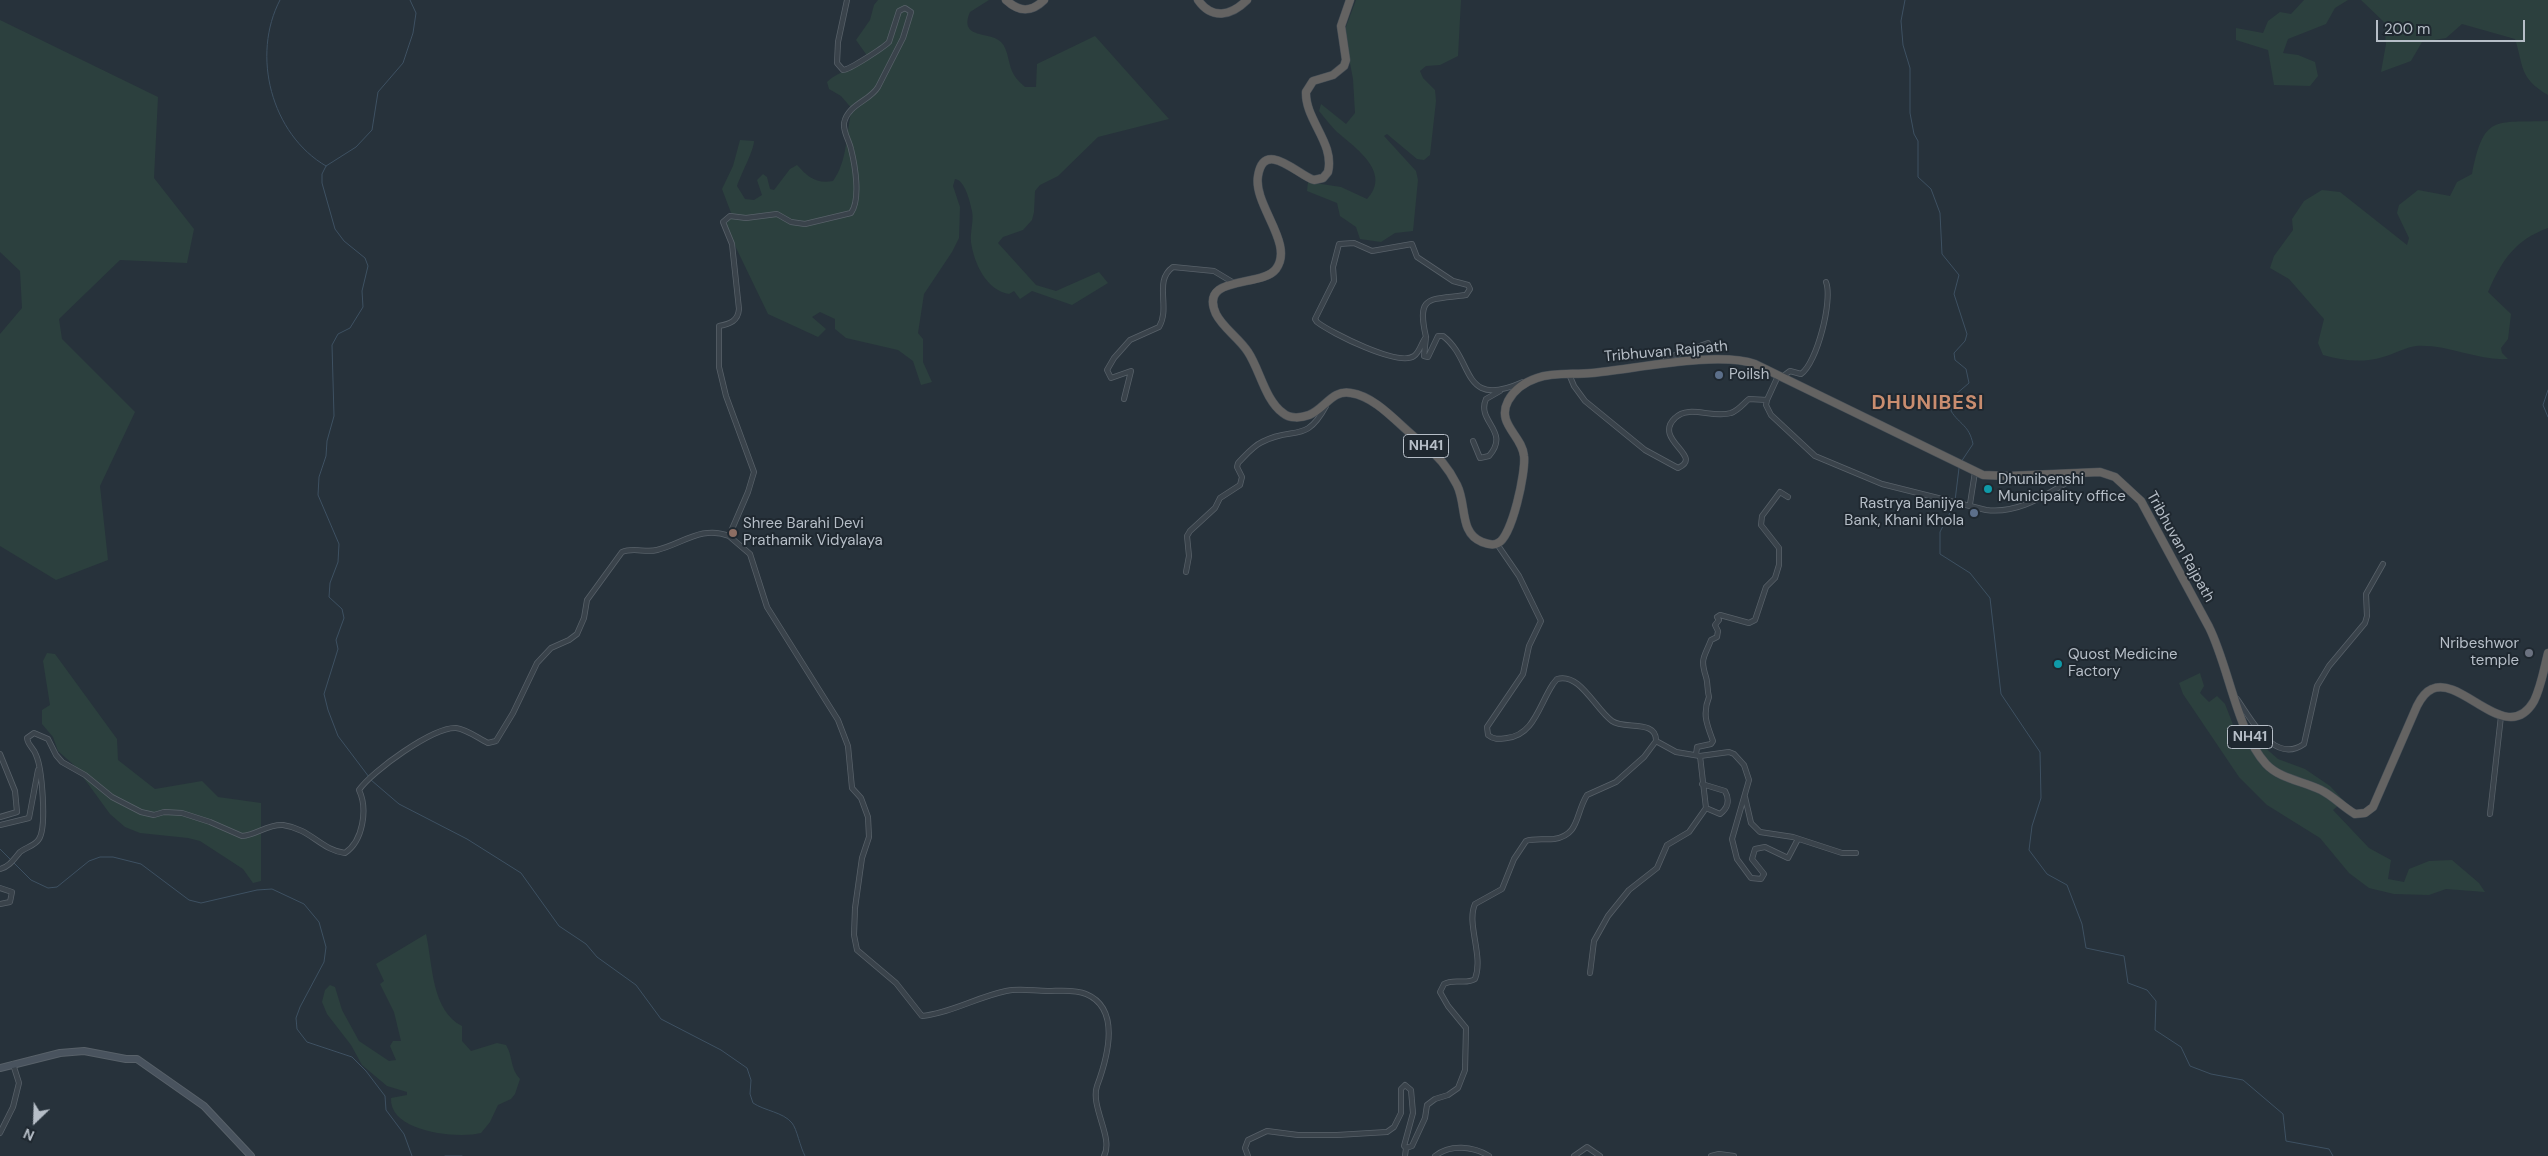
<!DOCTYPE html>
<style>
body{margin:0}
#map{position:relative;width:2548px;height:1156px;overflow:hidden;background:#27323b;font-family:"DM Sans",sans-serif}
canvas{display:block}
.north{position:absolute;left:10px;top:1096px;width:50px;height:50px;-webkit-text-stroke:4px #1f2830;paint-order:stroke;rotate:204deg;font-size:14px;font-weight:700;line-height:20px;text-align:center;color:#b6bec7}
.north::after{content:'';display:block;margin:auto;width:18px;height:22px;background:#b6bec7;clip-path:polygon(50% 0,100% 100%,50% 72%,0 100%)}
.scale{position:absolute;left:2376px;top:20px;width:149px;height:22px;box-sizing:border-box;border:2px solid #b6bec7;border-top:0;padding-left:6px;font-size:15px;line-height:18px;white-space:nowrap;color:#b6bec7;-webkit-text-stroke:4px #1f2830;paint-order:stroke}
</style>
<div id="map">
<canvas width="2548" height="1156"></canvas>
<div class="north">N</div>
<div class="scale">200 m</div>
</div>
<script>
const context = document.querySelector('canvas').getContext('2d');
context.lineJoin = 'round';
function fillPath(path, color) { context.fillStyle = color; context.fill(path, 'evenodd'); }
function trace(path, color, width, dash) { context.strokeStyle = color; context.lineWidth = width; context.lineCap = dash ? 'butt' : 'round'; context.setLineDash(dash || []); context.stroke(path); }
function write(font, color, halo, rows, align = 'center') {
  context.font = font + ' "DM Sans",sans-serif'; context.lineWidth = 4; context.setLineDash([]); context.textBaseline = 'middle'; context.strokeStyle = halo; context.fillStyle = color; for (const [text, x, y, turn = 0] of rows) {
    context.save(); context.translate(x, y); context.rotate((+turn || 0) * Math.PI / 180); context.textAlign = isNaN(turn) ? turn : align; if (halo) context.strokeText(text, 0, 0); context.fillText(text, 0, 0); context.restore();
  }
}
fillPath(new Path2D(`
 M878 0H989L970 12C958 40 991 31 1001 42 1009 50 1008 66 1014 75 1017 80 1021 83 1025 87H1036L1037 64 1095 36 1169 119 1098 137 1058 176 1040 185 1035 191 1034 212 1032 220 1023 230 1003 237 998 243 1036 285 1056 291 1099 272 1108 283 1072 305 1032 291 1020 299 1014 291 1009 294C986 290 974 263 971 242 970 232 974 221 972 211 970 202 965 180 955 179L953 186 960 207 959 238 952 252 924 294 918 333 923 339V362L932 382 921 385 913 361 898 350 846 338 835 329V319L820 312 812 317 826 329 818 337 768 314 726 227 728 220 733 218 722 189 733 166 740 140 754 141C754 150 741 174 737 186L745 199 754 200 762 195 757 180 763 174 767 177 770 189 774 190 790 169 797 165C808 177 816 184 833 181 847 162 846 136 851 113L854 111 841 96 829 89 827 82C841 69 852 72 868 57L856 40 870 20 874 5Z
 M1356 0H1461L1458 56 1440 65 1426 66 1420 71 1423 78 1435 90 1436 101 1430 155 1424 160 1417 159 1387 134 1384 136 1416 171 1418 180 1413 231 1395 233 1381 242 1360 239 1356 227 1340 216 1337 203 1307 191 1308 182 1341 187 1367 199C1392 173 1356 148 1337 132 1331 126 1325 118 1319 111L1321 104 1346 124 1355 113 1353 79 1344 32Z
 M2304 0H2348L2335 8 2326 24 2288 39 2283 53 2298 55 2315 62 2318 76 2310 86 2274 85 2268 50 2236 40V28L2263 33 2268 21 2280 12 2291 14Z
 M2361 0H2548V95C2519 78 2524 67 2515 39L2462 24 2446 38 2422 42 2411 61 2381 72 2386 44 2384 22Z
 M0 20 158 97 154 178 194 229 187 263 120 260 59 319 62 339 135 412 100 486 108 560 56 580 0 546V334L22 308 20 271 0 252Z
 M2548 121V228C2515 240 2502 260 2488 292L2511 314 2508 339 2501 348 2502 353 2508 359C2477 361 2448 344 2416 346 2406 347 2394 354 2383 357 2363 363 2343 361 2323 355L2318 343 2324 319 2289 279 2270 268 2274 256 2293 230 2292 219 2304 201 2322 190 2340 192 2407 245 2409 238 2397 213 2399 205 2418 190 2450 196 2457 182 2472 174C2484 114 2494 123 2548 121Z
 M47 653 55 654 117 739 118 760 155 789 202 781 218 797 261 803V881L253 883 243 869 200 841 188 838 140 833 125 827 110 814 75 766 58 751 53 737 42 724V710L50 705 43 661Z
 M2200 673 2204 686 2200 693 2209 702 2217 696 2225 704 2239 740 2255 739 2278 759 2305 769 2330 786 2344 801 2333 810 2369 848 2391 860 2388 879 2404 882 2409 869 2429 861 2452 860 2479 883 2485 892 2446 889 2429 895 2394 894 2369 888 2349 873 2320 838 2267 805 2239 777 2183 694 2179 683Z
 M426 934C433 965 431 1010 462 1026V1041L471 1051 497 1043 506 1045C513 1056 510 1069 520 1079L515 1094 511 1099 498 1105 490 1122 481 1133C457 1139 389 1132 391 1098L407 1095V1092L387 1086 362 1065 351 1045 327 1014 322 1002 325 990 330 985 335 987 342 1010 359 1041 389 1061 396 1060 390 1046 393 1041H401L394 1012 380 984 384 981 376 964Z`), '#2c403e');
trace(new Path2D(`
 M280 0C251 55 271 134 326 166
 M1905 0 1901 21 1903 45 1910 68V113L1914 134 1918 141V177L1931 189 1940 213 1942 254 1959 275 1954 294 1967 334 1965 341 1954 353 1955 360 1966 369 1969 383 1955 395 1951 411C1960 425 1969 425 1973 444L1961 462
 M2548 390 2543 405 2548 417
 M1955 501 1959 468
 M1954 505 1940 532V554L1970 573 1990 598 2001 694 2040 752 2041 798 2032 826 2029 850 2047 874 2067 885 2082 924 2086 948 2124 956 2128 983 2147 990 2156 1001 2155 1030 2181 1047 2190 1066 2211 1074 2243 1080 2283 1114 2286 1141 2329 1149 2333 1156
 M369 777 338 736 328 710 324 694 338 649 336 640 344 618 342 609 329 597 330 583 338 562 339 544 318 495 319 477 326 456 327 441 334 416 332 345 338 334 350 328 363 307 362 291 368 266 365 258 344 241 335 229 322 183V174L326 166 356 147 372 130 378 92 403 63 413 33 416 13 410 0
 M371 780 399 804 467 839 521 873 559 926 586 944 597 957 636 985 661 1019 721 1050 747 1068 751 1080 750 1094 753 1103C765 1111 783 1112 792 1123 797 1129 800 1147 805 1156
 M0 849 31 880 48 888 57 887 89 861 100 857H113L141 864 189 900 201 903 257 890 272 889 304 904 319 922 326 947 324 962 300 1007 296 1018 297 1029 307 1042 352 1057 366 1071 385 1096 386 1110 404 1134 412 1156
 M445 1156H462`), '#3e5162', 1);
const minor = new Path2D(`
 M1426 337C1416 294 1430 300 1466 295L1470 289 1468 285 1453 281 1417 257 1412 244 1372 251 1354 243 1339 244 1333 267 1334 281 1315 319 1317 322C1331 333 1399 367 1414 356 1420 352 1422 341 1426 337
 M1426 337 1424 356 1428 357 1438 336H1443C1475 360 1460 410 1523 382
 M1663 364 1667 358 1708 343
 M1569 374 1574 386 1585 401 1645 450 1678 468C1705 456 1652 440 1675 418 1689 404 1713 419 1731 413 1738 411 1744 403 1749 399L1767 400 1778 376
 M1782 377 1790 371 1801 374C1817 363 1833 300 1826 282
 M1124 399 1131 371 1111 378 1107 370 1114 358 1130 340 1159 327C1171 307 1153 281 1173 267L1214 271 1234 283
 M1767 400 1766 405 1771 415 1815 456 1882 484 1986 510C2017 514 2042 497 2068 482L2067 474
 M1473 441 1480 458 1489 456C1511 431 1476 422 1486 399L1500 391
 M1970 504 1975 472
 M729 536 750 554 767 607 838 720 848 746 852 788 861 798 868 817 869 837 862 858 855 908 854 935 857 950 896 983 922 1016C951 1013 977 997 1006 991 1019 988 1034 991 1048 991 1059 991 1075 989 1086 994 1122 1009 1107 1059 1097 1086 1090 1107 1114 1138 1104 1156
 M1186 572 1189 556 1187 536 1190 531 1215 508 1220 498 1240 485 1242 477 1237 467 1238 463C1245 456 1253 446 1262 442 1294 425 1305 445 1326 406
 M2237 699C2252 720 2274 765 2304 744L2317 686 2329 666 2365 623 2367 616 2366 594 2383 564
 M1656 741 1676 752 1700 756 1729 752 1734 754 1744 765 1749 780 1732 839 1737 859 1751 878 1761 879 1764 874 1752 859 1755 849 1765 847 1788 858 1798 839
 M0 754 15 791 17 812 0 817
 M1696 755 1697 747 1711 744 1713 741C1707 725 1702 714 1709 697 1707 690 1708 683 1706 677 1700 658 1704 658 1711 640L1717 637 1718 631 1715 625 1719 620 1717 617 1720 615 1749 623 1755 620 1766 587 1775 578 1779 565V548L1761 525 1762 516 1780 492 1788 497
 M1702 784 1725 791C1730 800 1728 808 1720 814L1706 808
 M1745 797 1751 823 1760 832 1793 837 1842 853H1856
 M2490 814 2501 716
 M0 825 29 818 38 770
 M0 869C9 867 14 859 20 852 26 847 35 846 39 839 47 827 42 768 36 755 34 748 28 746 27 738L34 733 48 739 56 755 62 762 85 775 112 797 141 812 154 815 164 812 182 813 210 822 242 836C257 835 267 824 283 825 311 829 321 850 345 853 363 841 368 809 359 790 372 771 433 727 456 728 466 729 478 738 488 743L496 741 513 713 537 663 551 648 569 640 577 634 584 618 587 600 622 552C634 547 645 553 657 550 682 544 702 525 729 536L748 492 754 472 726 396 719 367V326C730 324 738 321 739 309L732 244 723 222 730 216 746 218 777 214 791 222 805 224 851 213C861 199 855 165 851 149 849 140 843 132 844 123 848 104 870 101 878 87L903 38 911 12 905 8 899 11 889 42C883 48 849 70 843 70L837 63 838 42 847 0
 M0 888 12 892 10 902 0 904
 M1590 973 1594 941 1608 916 1629 890 1657 868 1667 845 1689 832 1706 808 1700 756
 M0 1133 13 1107 19 1083 13 1064
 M1248 1156 1245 1148 1248 1140 1267 1131 1298 1135H1337L1387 1132 1394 1127 1401 1113V1089L1405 1085 1411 1090 1413 1113 1404 1146 1406 1148 1412 1146 1425 1118 1427 1105 1435 1099 1448 1095 1458 1088 1465 1070 1466 1028 1448 1006 1440 992 1444 984C1454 978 1466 985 1475 979 1484 956 1466 924 1475 904L1502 889 1514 859 1526 841C1534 838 1545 840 1554 839 1580 835 1575 814 1587 795L1616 782 1644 757 1656 741C1657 719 1624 730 1612 721 1595 709 1580 672 1557 679L1553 684C1539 705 1534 735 1507 738 1499 739 1494 740 1488 735L1487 727 1523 674 1529 646 1541 621 1519 576 1497 544
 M1405 1156 1406 1148
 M1435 1156C1450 1144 1473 1146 1489 1156
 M1574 1156 1587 1147 1600 1156
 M1711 1156 1719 1154 1734 1156`);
const secondary = new Path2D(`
 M0 1068 60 1053 84 1051 126 1059H137L204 1106 251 1156`);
const trunk = new Path2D(`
 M1006 0C1019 12 1031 13 1044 0
 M1198 0C1212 20 1231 16 1247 0
 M1350 0 1341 26 1346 60 1344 66 1333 75 1313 81 1306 92C1305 120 1335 143 1328 172L1323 178 1314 180C1299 176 1264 138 1258 176 1253 205 1295 244 1276 269 1262 288 1198 274 1216 314 1223 328 1239 338 1248 352 1260 370 1265 400 1283 413 1290 419 1301 418 1309 415 1325 409 1332 389 1351 393 1378 397 1401 428 1422 443 1437 454 1449 469 1457 485 1467 505 1459 533 1482 542 1487 544 1493 546 1498 543 1512 537 1526 472 1524 456 1522 435 1496 424 1508 401 1514 390 1525 382 1537 378 1554 372 1574 375 1592 373 1635 369 1717 351 1755 364L1983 475 2008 476 2100 472 2115 477 2141 501 2209 627C2229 667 2237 732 2266 764 2280 779 2303 781 2321 790 2333 796 2343 807 2355 814L2365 813 2373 807 2417 706C2420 700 2425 692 2432 689 2462 675 2507 748 2534 701 2541 687 2544 669 2548 653`);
trace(minor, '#586169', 6);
trace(secondary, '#586169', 8);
trace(trunk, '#454e56', 9);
trace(minor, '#3a434b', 4.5);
trace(secondary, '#49535e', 6);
trace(trunk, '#646362', 8);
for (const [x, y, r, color] of [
 [1719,375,5,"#5c6f8a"],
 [1988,489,5,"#0f9aa8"],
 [1974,513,5,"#5c6f8a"],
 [733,533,5,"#8d6e63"],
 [2529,653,5,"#6b7280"],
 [2058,664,5,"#0f9aa8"]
]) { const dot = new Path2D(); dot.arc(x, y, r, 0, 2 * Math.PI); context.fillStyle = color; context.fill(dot); trace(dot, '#1f2830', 2); }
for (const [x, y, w] of [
 [1426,446,45],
 [2250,737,45]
]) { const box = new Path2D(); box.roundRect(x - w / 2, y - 11.5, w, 23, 4); context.fillStyle = '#1f2830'; context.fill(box); trace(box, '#b6bec7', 1); }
write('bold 14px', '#b6bec7', null, [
 ["NH41",1426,446],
 ["NH41",2250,737]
]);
write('15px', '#b6bec7', '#1f2830', [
 ["Tribhuvan Rajpath",1666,352,-5],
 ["Tribhuvan Rajpath",2180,547,61]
]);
write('15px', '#b6bec7', '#1f2830', [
 ["Poilsh",1729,375],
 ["Dhunibenshi",1998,480],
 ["Municipality office",1998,497],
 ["Rastrya Banijya",1964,504,"right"],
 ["Bank, Khani Khola",1964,521,"right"],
 ["Shree Barahi Devi",743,524],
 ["Prathamik Vidyalaya",743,541],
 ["Nribeshwor",2519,644,"right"],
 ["temple",2519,661,"right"],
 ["Quost Medicine",2068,655],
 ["Factory",2068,672]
], 'left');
context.letterSpacing = '1px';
write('bold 20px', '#c98d6f', '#1f2830', [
 ["DHUNIBESI",1928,404]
]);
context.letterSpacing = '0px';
</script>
